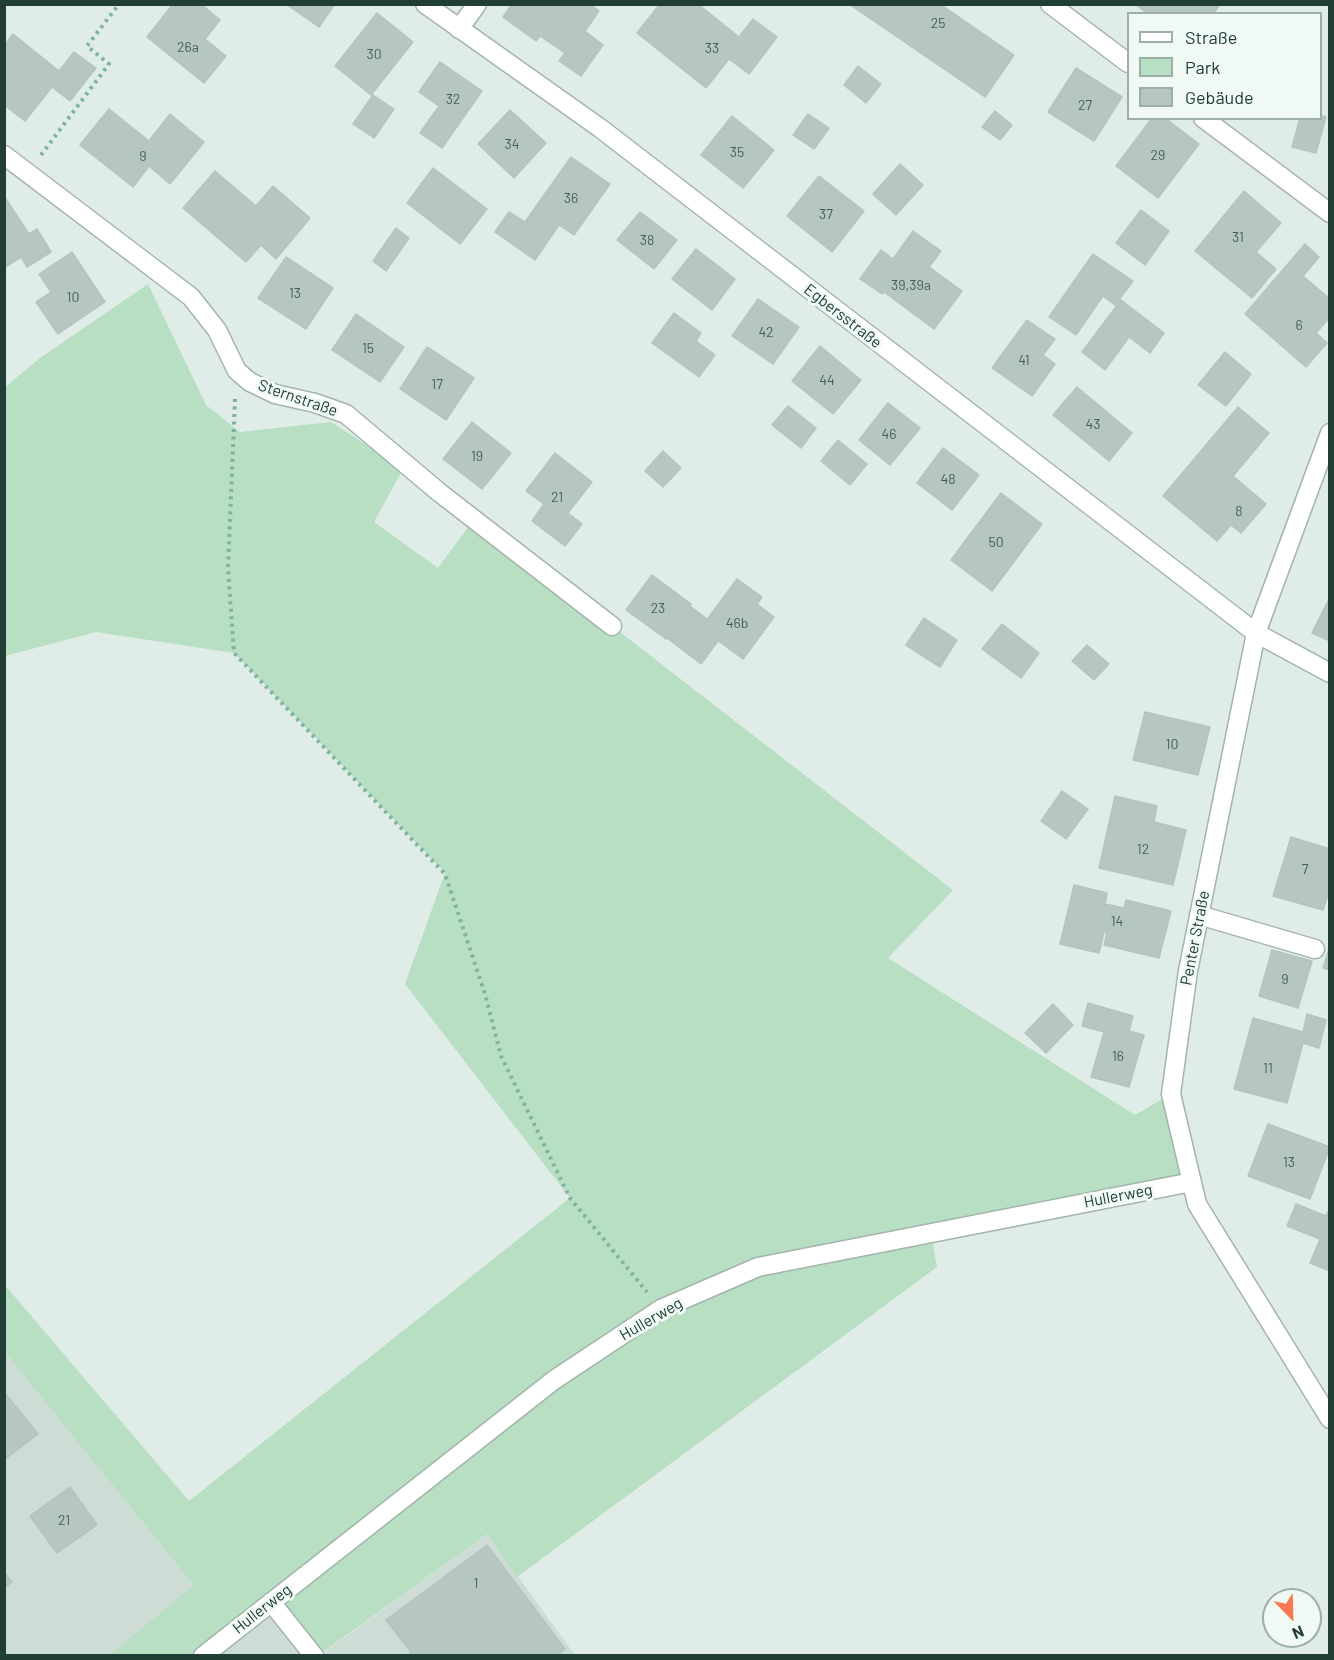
<!DOCTYPE html>
<meta charset="utf-8">
<style>
body{margin:0}
#map{position:relative;width:1334px;height:1660px;overflow:hidden;background:#e0ece7;font-family:Barlow,sans-serif}
canvas{display:block}
.frame{position:absolute;inset:0;border:6px solid #203e35;pointer-events:none}
.legend{position:absolute;left:1127px;top:12px;width:195px;height:108px;box-sizing:border-box;background:#f1f9f5;border:2px solid #9daea8;margin:0;padding:8px 10px;list-style:none;font-size:18px;color:#203e35}
.legend li{display:flex;align-items:center;gap:12px;height:30px}
.legend b{width:30px;border:2px solid #9daea8}
.north{position:absolute;left:1262px;top:1588px;width:60px;height:60px;box-sizing:border-box;background:#f1f9f5;border:2px solid #9daea8;border-radius:50%;rotate:157deg;font-size:16px;font-weight:700;line-height:24px;text-align:center;color:#203e35}
.north::after{content:'';display:block;margin:auto;width:21px;height:27px;background:#fb774f;clip-path:polygon(50% 0,100% 100%,50% 72%,0 100%)}
</style>
<div id="map">
<canvas width="1334" height="1660"></canvas>
<div class="frame"></div>
<ul class="legend">
<li><b style="height:8px;background:#fff"></b>Straße</li>
<li><b style="height:16px;background:#b8dfc2"></b>Park</li>
<li><b style="height:16px;background:#b5c7c0"></b>Gebäude</li>
</ul>
<div class="north">N</div>
</div>
<script>
const context = document.querySelector('canvas').getContext('2d');
context.lineJoin = 'round';
function fillPath(path, color) { context.fillStyle = color; context.fill(path, 'evenodd'); }
function trace(path, color, width, dash) { context.strokeStyle = color; context.lineWidth = width; context.lineCap = dash ? 'butt' : 'round'; context.setLineDash(dash || []); context.stroke(path); }
function write(font, color, halo, rows, align = 'center') {
  context.font = font + ' Barlow,sans-serif'; context.lineWidth = 6; context.setLineDash([]); context.textBaseline = 'middle'; context.strokeStyle = halo; context.fillStyle = color; for (const [text, x, y, turn = 0] of rows) {
    context.save(); context.translate(x, y); context.rotate((+turn || 0) * Math.PI / 180); context.textAlign = isNaN(turn) ? turn : align; if (halo) context.strokeText(text, 0, 0); context.fillText(text, 0, 0); context.restore();
  }
}
fillPath(new Path2D(`
 M4 1284 314 1655H5Z
 M487 1534 575 1655 319 1656Z`), '#cedcd6');
fillPath(new Path2D(`
 M148 284 206 405 240 432 331 422 403 469 374 522 438 568 474 519 953 890 888 958 1135 1115 1171 1094 1192 1182 931 1234 937 1267 517 1577 487 1534 319 1655 271 1603 203 1655H110L194 1585 5 1352 4 1284 189 1501 570 1198 405 984 445 873 234 653 96 632 5 656V387L40 358Z`), '#b8dfc2');
const building = new Path2D(`
 M173 4H201L220 20 205 39 226 56 204 83 147 37Z
 M286 4H335L319 27Z
 M512 4H590L599 11 585 31 603 45 581 76 559 61 565 53 540 36 536 41 503 17Z
 M660 4H698L739 37 753 19 777 37 749 74 729 59 706 88 637 33Z
 M849 4H940L1014 55 985 97Z
 M1135 4H1216L1219 6 1213 14H1148Z
 M377 13 413 42 371 95 335 66Z
 M13 34 59 71 74 52 96 68 70 101 52 87 25 121 4 105V46Z
 M440 62 482 91 442 148 420 133 439 106 419 92Z
 M858 66 881 84 866 103 844 85Z
 M1076 68 1122 97 1094 141 1048 112Z
 M373 95 394 109 374 138 353 124Z
 M109 109 149 141 170 114 204 142 170 184 149 166 133 187 80 145Z
 M510 110 546 143 514 178 478 144Z
 M995 111 1012 125 1000 140 982 127Z
 M808 114 829 128 814 149 793 135Z
 M1320 115 1326 117 1316 153 1292 147 1300 118H1320Z
 M732 116 774 150 743 188 701 155Z
 M1152 118H1165L1199 144 1158 198 1116 166Z
 M571 157 610 184 574 235 559 225 535 260 495 232 509 212 525 222Z
 M900 164 923 185 896 215 873 194Z
 M433 168 487 209 460 244 407 203Z
 M215 171 256 206 273 186 310 218 276 259 261 245 246 262 183 208Z
 M819 176 864 211 832 252 787 216Z
 M1244 191 1281 223 1256 252 1276 269 1252 298 1195 251Z
 M4 196 29 234 37 229 51 252 27 267 21 257 4 268Z
 M1141 210 1169 231 1145 265 1116 243Z
 M640 212 677 240 654 269 617 240Z
 M396 228 409 238 386 271 373 261Z
 M913 231 941 251 929 267 962 291 934 329 884 292 882 294 860 279 881 250 893 259Z
 M1305 244 1319 257 1303 276 1330 299V317L1316 333 1327 343 1306 367 1245 314Z
 M696 249 735 279 712 310 672 279Z
 M72 252 105 302 58 334 36 302 51 292 39 274Z
 M1093 254 1133 281 1115 305 1103 296 1076 335 1049 317Z
 M286 257 333 288 306 329 258 298Z
 M758 299 799 327 773 364 732 336Z
 M1121 300 1164 333 1150 353 1129 337 1105 370 1082 352Z
 M674 313 701 333 696 341 715 355 699 377 652 343Z
 M356 314 404 347 380 382 332 350Z
 M1027 320 1055 339 1043 355 1055 364 1032 396 992 368Z
 M820 346 861 380 833 414 792 381Z
 M427 347 474 378 446 420 400 389Z
 M1225 352 1251 374 1226 406 1198 385Z
 M1077 387 1132 433 1109 461 1053 415Z
 M888 403 920 428 890 465 859 440Z
 M788 406 816 428 801 448 772 425Z
 M1238 407 1269 433 1233 476 1266 504 1241 533 1231 525 1217 541 1163 496Z
 M472 422 511 453 482 489 443 459Z
 M838 440 867 464 850 485 821 461Z
 M943 448 979 475 952 510 917 483Z
 M663 451 681 468 663 487 645 471Z
 M555 453 592 482 568 513 582 524 565 546 532 521 544 504 526 491Z
 M1001 493 1042 524 992 591 951 560Z
 M652 575 691 604 666 639 626 610Z
 M737 579 762 597 757 604 774 617 743 659 701 628Z
 M1330 597V641L1312 633Z
 M690 606 707 619 701 628 718 641 701 664 667 638Z
 M924 618 957 640 940 667 906 645Z
 M1002 624 1039 653 1021 678 982 649Z
 M1087 645 1109 664 1094 680 1072 661Z
 M1145 712 1210 727 1198 775 1133 760Z
 M1062 791 1088 809 1066 839 1041 821Z
 M1115 796 1157 806 1154 822 1186 830 1173 885 1099 868Z
 M1291 837 1330 849V888L1323 910 1273 896Z
 M1074 885 1107 893 1105 904 1124 908 1126 900 1171 911 1159 958 1104 945 1107 932H1104L1099 953 1060 944Z
 M1330 946V970L1323 968Z
 M1272 950 1312 961 1298 1008 1259 996Z
 M1088 1003 1133 1016 1129 1031 1144 1035 1129 1087 1091 1077 1104 1032 1082 1026Z
 M1053 1004 1073 1025 1046 1053 1025 1033Z
 M1307 1014 1326 1020 1319 1048 1303 1043 1287 1103 1234 1089 1253 1018 1303 1032Z
 M1268 1124 1330 1147 1310 1199 1248 1176Z
 M1296 1204 1326 1216 1330 1207V1271L1310 1263 1320 1239 1287 1226Z
 M4 1392 38 1434 4 1460Z
 M70 1487 97 1525 57 1553 30 1516Z
 M487 1545 565 1649 557 1656H407L411 1652 386 1620Z
 M4 1572 12 1582 4 1588Z`);
fillPath(building, '#b5c7c0');
trace(building, '#b2c6be', 1.5);
const minor = new Path2D(`
 M425 4 600 128 1256 633 1330 673
 M1050 4 1128 63
 M459 29 477 4
 M1203 118 1330 213
 M4 155 191 297 217 330 237 371 250 382 275 394 315 403 346 414 440 493 612 626
 M1330 433 1256 633 1188 971 1171 1094 1197 1204 1330 1419
 M1199 915 1315 949
 M271 1602 314 1656
 M203 1656 554 1380 661 1309 758 1267 1192 1182`);
trace(minor, '#a3b4ae', 21);
trace(new Path2D(`
 M41 155 109 64 87 46 119 4
 M235 399 228 568 234 653 445 874 485 994 501 1056 570 1198 647 1292`), '#7eb2a1', 4, [3, 4.5]);
trace(minor, '#fff', 18);
write('14px', '#456058', null, [
 ["25",938,23],
 ["26a",188,47],
 ["33",712,48],
 ["30",374,54],
 ["32",453,99],
 ["27",1085,105],
 ["34",512,144],
 ["35",737,152],
 ["29",1158,155],
 ["9",143,156],
 ["36",571,198],
 ["37",826,214],
 ["31",1238,237],
 ["38",647,240],
 ["39,39a",911,285],
 ["13",295,293],
 ["10",73,297],
 ["6",1299,325],
 ["42",766,332],
 ["15",368,348],
 ["41",1024,360],
 ["44",827,380],
 ["17",437,384],
 ["43",1093,424],
 ["46",889,434],
 ["19",477,456],
 ["48",948,479],
 ["21",557,497],
 ["8",1239,511],
 ["50",996,542],
 ["23",658,608],
 ["46b",737,623],
 ["10",1172,744],
 ["12",1143,849],
 ["7",1305,869],
 ["14",1117,921],
 ["9",1285,979],
 ["16",1118,1056],
 ["11",1268,1068],
 ["13",1289,1162],
 ["21",64,1520],
 ["1",476,1583]
]);
write('16px', '#203e35', '#f1f9f5', [
 ["Egbersstraße",843,316,38],
 ["Sternstraße",298,398,19],
 ["Penter Straße",1195,938,-79],
 ["Hullerweg",1118,1196,-11],
 ["Hullerweg",651,1319,-30],
 ["Hullerweg",262,1609,-38]
]);
</script>
